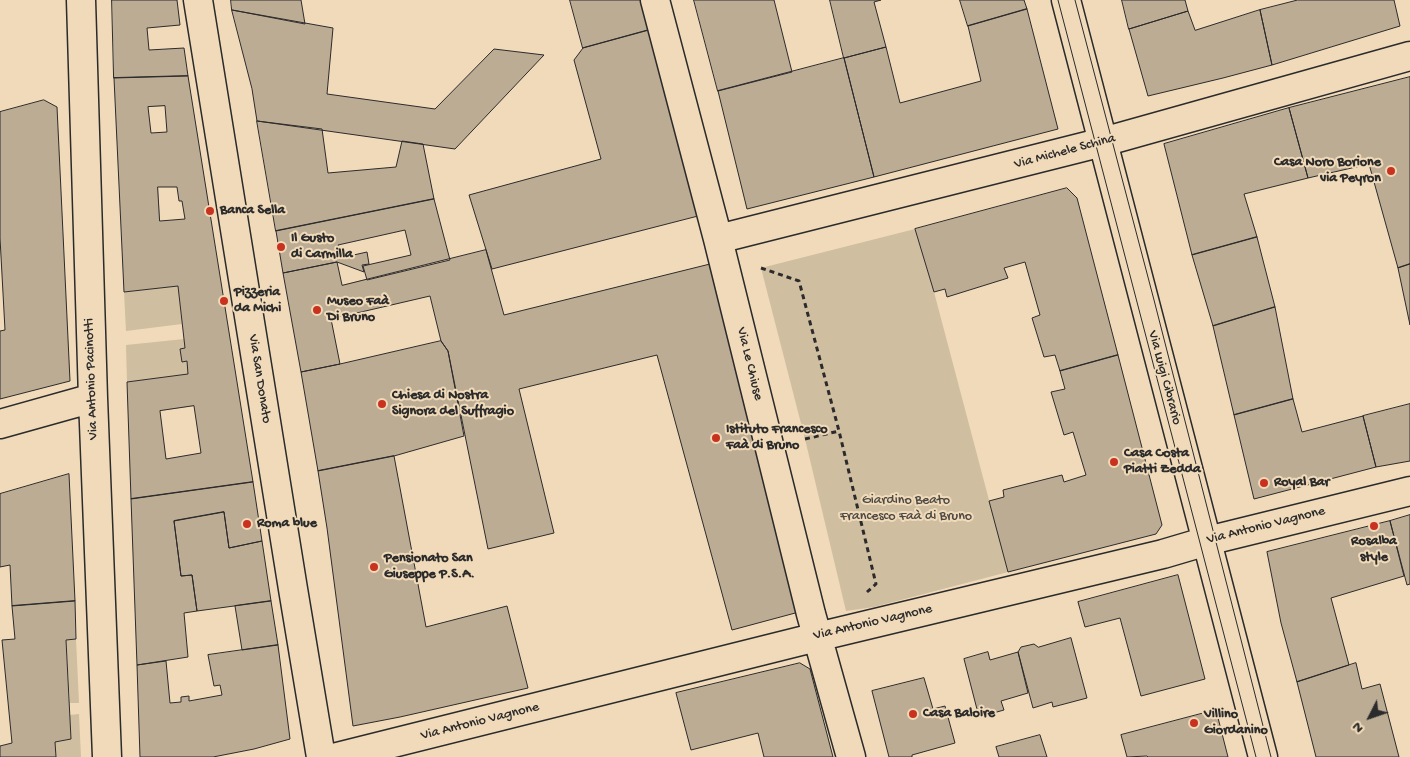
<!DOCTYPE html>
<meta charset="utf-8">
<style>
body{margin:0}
#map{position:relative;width:1410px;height:757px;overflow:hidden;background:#f0dab9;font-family:"Gochi Hand",sans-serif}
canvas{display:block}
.north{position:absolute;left:1345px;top:692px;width:50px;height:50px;-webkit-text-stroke:4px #f0dab9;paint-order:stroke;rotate:229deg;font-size:14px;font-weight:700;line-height:20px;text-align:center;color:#2b2b2b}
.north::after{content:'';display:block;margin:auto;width:18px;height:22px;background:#2b2b2b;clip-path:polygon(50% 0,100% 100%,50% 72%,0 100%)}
</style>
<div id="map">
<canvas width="1410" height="757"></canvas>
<div class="north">N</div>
</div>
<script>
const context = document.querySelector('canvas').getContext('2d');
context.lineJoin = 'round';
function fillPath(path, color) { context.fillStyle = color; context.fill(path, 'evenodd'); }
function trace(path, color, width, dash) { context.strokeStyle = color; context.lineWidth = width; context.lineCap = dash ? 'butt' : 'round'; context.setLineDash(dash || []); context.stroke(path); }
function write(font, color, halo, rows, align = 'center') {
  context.font = font + ' "Gochi Hand",sans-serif'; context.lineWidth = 4; context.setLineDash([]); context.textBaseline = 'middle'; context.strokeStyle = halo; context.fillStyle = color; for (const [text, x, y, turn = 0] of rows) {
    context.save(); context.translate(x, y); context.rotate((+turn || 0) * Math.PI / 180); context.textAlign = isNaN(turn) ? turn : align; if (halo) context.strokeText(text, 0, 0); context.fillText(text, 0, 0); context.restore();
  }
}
fillPath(new Path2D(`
 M915 229 934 292 1008 572 874 607 846 611 805 439 761 268Z
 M178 286 182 324 126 331 124 292Z
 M184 339 185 348 180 349 182 361H187L188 374 127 382 126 345Z
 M76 639 79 703H70L66 640Z
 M79 714 81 757H56L55 742 71 739 70 715Z`), '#d0bea1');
const building = new Path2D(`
 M112 0H177L180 25 147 28 149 50 184 48 188 76 114 78Z
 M231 0H301L305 24 232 10Z
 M570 0H641L649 30 583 48Z
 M694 0H774L792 72 718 91Z
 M830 0H881L874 2 886 47 844 58Z
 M960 0H1024L1027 9 968 26Z
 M1122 0H1185L1188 11 1129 29Z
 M1298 0H1394L1400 26 1272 65 1260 10Z
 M1027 9 1058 129 874 177 844 58 886 47 900 103 981 81 968 26Z
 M232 10 333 28 327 94 435 109 494 49 544 55 455 149 257 121 252 89Z
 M1260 10 1272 65 1223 78 1148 96 1129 29 1188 11 1195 30Z
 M649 30 698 216 492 269 469 195 601 159 574 60 583 48Z
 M844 58 874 177 747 209 718 91Z
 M188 76 253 482 131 499 127 382 188 374 187 361 182 362 180 349 185 348 178 286 124 292 114 78ZM165 106 167 132 151 133 148 107ZM158 187H177L179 201H182L185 219 160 221ZM194 406 201 453 166 459 160 411Z
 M1410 77V264L1398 268 1369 164 1308 178 1289 108Z
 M44 100 57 107 70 381 0 399V331L5 330 0 238V112Z
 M1289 108 1308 178 1244 194 1257 237 1192 255 1164 144Z
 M257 121 322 129 328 173 396 167 402 141 423 144 434 199 276 231Z
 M1067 188 1077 198 1118 355 1060 371 1055 355 1044 357 1032 318 1040 315 1025 262 1004 268 1008 278 947 297 945 289 934 292 915 229Z
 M434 199 450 260 367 280 363 266 411 255 405 230 338 245 340 258 367 252 369 264 362 265 364 272 337 262 283 273 276 231Z
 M1257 237 1275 307 1213 326 1192 255Z
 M486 250 504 315 710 264 753 440 799 612 732 630 657 355 519 389 554 533 488 549 448 351 441 341 430 296 331 319 340 364 301 372 283 273 337 262 342 285Z
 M1410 264V325L1398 268Z
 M1275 307 1293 399 1234 415 1213 326Z
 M441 341 448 351 464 436 394 456 318 471 301 372 340 364Z
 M1118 355 1162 525 1156 534 1008 572 989 501 1004 497 1003 490 1062 475 1064 482 1086 475 1073 432 1064 435 1051 392 1065 389 1060 371Z
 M1293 399 1302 432 1363 416 1376 467 1254 499 1234 415Z
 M1410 404V461L1376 467 1363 416Z
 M394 456 426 627 507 606 528 688 400 717 353 726 327 528 318 471Z
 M69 474 75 601 12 606 10 565 0 567V494Z
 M253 482 262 541 229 548 224 512 174 521 181 576 192 575 197 611 184 613 188 657 137 665 131 499Z
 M224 512 229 548 262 541 271 601 197 611 192 575 181 576 174 521Z
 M1410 515V584L1407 585 1390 521Z
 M1390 521 1404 576 1331 598 1349 665 1297 682 1281 623 1267 552Z
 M1178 575 1205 679 1141 696 1120 618 1085 627 1078 602Z
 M75 601 76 639 66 640 71 739 55 742 56 757H0V746L12 743 2 640 15 639 12 606Z
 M271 601 278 645 242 650 235 606Z
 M1071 638 1087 698 1053 707 1052 702 1033 708 1018 652 1021 647 1034 644 1038 647Z
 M278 645 290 739 254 749 213 757H140L137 665 166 661 170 703 181 702V697L189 696V701L222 695 220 685 214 686 208 655Z
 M988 652 990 660 1018 652 1028 693 1001 701 1004 710 979 717 964 659Z
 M800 663 810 669 833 757H764L758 733 691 750 676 693Z
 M1356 663 1362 689 1380 684 1399 757H1316L1297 682Z
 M924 678 933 709 945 706 955 743 912 755V757H889L872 691Z
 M1216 710 1228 757H1148L1147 756 1127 757 1121 735Z
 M1040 735 1047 757H999L996 747Z`);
fillPath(building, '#bdac94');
trace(building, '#2b2b2b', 1);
const minor = new Path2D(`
 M81 0 93 398 107 757
 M655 0 718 239 811 614 851 757
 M718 239 1103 142 1410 56
 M0 424 93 398
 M337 757 817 637 1163 554 1207 541 1410 491`);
const tertiary = new Path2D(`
 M198 0 293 589 321 757
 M1066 0 1263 757`);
trace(minor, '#2b2b2b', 31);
trace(tertiary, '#2b2b2b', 31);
trace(new Path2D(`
 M761 268 799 281 839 431 876 584 867 592
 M805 439 839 431`), '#2b2b2b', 3, [5, 4]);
trace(minor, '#f0dab9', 28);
trace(tertiary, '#f0dab9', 28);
trace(new Path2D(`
 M1058 0 1256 757
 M1075 0 1154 300 1271 757`), '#2b2b2b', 1);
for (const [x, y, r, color] of [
 [1391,171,5,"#c8321e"],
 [210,211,5,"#c8321e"],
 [281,247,5,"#c8321e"],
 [224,301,5,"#c8321e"],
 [317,310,5,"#c8321e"],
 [382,404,5,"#c8321e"],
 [716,438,5,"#c8321e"],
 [1114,462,5,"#c8321e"],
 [1264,483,5,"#c8321e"],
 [247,524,5,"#c8321e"],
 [1374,526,5,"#c8321e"],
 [374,567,5,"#c8321e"],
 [913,714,5,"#c8321e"],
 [1194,723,5,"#c8321e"]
]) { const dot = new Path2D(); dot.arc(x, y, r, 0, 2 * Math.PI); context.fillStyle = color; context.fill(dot); trace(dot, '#f0dab9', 2); }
write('14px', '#2b2b2b', '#f0dab9', [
 ["Via Michele Schina",1065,152,-15],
 ["Via Le Chiuse",749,364,76],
 ["Via Luigi Cibrario",1164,378,75],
 ["Via Antonio Pacinotti",92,379,-92],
 ["Via San Donato",259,379,81],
 ["Via Antonio Vagnone",1266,526,-14],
 ["Via Antonio Vagnone",873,623,-13],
 ["Via Antonio Vagnone",480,722,-14]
]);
write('bold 14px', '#2b2b2b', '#f0dab9', [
 ["Casa Noro Borione",1381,163,"right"],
 ["via Peyron",1381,179,"right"],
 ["Banca Sella",220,211],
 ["Il Gusto",291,239],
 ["di Carmilla",291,255],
 ["Pizzeria",234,293],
 ["da Michi",234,309],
 ["Museo Faà",327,302],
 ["Di Bruno",327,318],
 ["Chiesa di Nostra",392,396],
 ["Signora del Suffragio",392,412],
 ["Istituto Francesco",726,430],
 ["Faà di Bruno",726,446],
 ["Casa Costa",1124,454],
 ["Piatti Zedda",1124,470],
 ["Royal Bar",1274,483],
 ["Roma blue",257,524],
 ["Rosalba",1374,542,"center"],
 ["style",1374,558,"center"],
 ["Pensionato San",384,559],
 ["Giuseppe P.S.A.",384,575],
 ["Casa Baloire",923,714],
 ["Villino",1204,715],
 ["Giordanino",1204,731]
], 'left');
write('14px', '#4c4843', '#f0dab9', [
 ["Giardino Beato",906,501],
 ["Francesco Faà di Bruno",906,517]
]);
</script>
